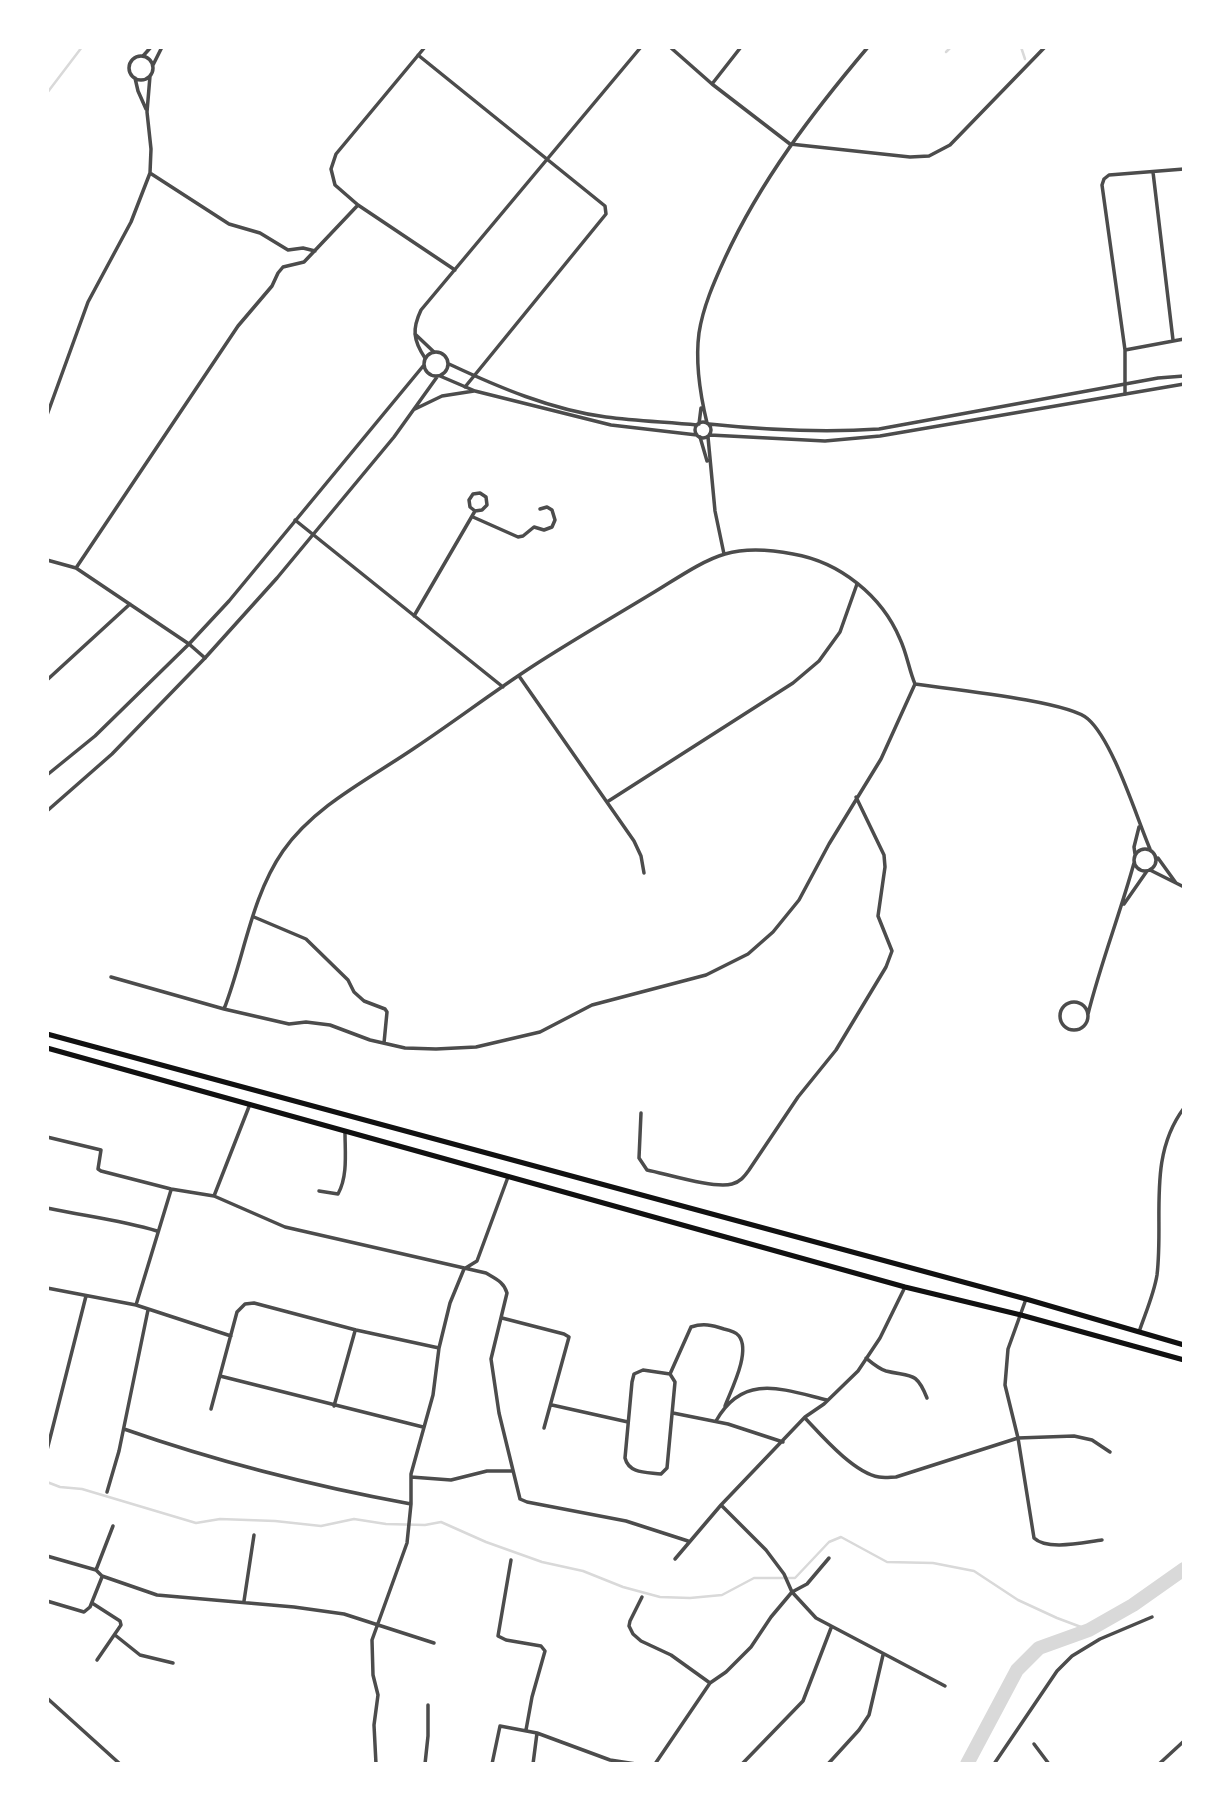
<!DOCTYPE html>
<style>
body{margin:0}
#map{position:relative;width:1231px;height:1811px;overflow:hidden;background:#fff;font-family:"Titillium Web",sans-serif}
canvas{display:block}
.frame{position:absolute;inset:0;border:49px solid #fff;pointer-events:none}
</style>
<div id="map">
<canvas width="1231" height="1811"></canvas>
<div class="frame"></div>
</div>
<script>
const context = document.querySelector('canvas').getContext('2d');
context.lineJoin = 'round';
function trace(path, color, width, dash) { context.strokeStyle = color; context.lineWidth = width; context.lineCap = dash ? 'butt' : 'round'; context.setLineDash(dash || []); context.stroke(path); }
trace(new Path2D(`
 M1021 47 1025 59
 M946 52 951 47
 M47 93 82 47
 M47 1482 60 1487 82 1489 196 1523 220 1519 275 1521 321 1526 354 1519 386 1524 425 1525 441 1522 486 1542 542 1562 583 1571 623 1587 660 1597 690 1598 722 1595 754 1578H795L829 1542 841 1537 887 1562 933 1563 974 1571 1018 1600 1057 1618 1089 1630`), '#d9d9d9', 2.5);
trace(new Path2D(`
 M967 1764 1017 1670 1039 1648 1089 1630 1133 1605 1184 1569`), '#d9d9d9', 14);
trace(new Path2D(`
 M425 47 336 154 331 169 335 185 358 205 455 270
 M670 47 712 84 790 144 910 157 929 156 950 145 1045 47
 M418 55 605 206 606 214 465 387
 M143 56 151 47
 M129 68a12 12 0 1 1 24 0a12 12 0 1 1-24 0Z
 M153 65 162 47
 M135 78 138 91 146 109
 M712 84 741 47
 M1153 172 1173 340
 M150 173 229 224 260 233 288 250 303 248 315 251
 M415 334 434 352
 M1125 350 1184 339
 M425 358C413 340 412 329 421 310L641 47
 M1125 394V350L1102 185 1104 179 1109 175 1184 169
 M47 415 88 302 131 222 150 173 151 149 147 112 150 76
 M700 437 707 461
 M708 437 715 511 724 554
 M473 517 518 537 523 536 534 527 544 530 552 527 555 520 552 510 547 507 540 509
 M295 520 503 687
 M47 560 76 568 189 644 205 658
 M76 568 238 326 272 286 278 273 283 267 304 262 358 205
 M414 616 475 511 482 510 487 505 486 497 480 493 473 494 469 500 470 507 475 511
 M519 676 634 841 641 856 644 873
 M47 680 130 604
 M915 684C948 689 1069 701 1088 719 1113 741 1136 816 1150 849
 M607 802 793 683 819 661 840 632 857 584
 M1134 860a11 11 0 1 1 22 0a11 11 0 1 1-22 0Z
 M1135 854 1134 847 1139 827
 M1158 858 1176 883
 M1150 870 1184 887
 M1124 904 1147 871
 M254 917 306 939 348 980 354 992 364 1001 385 1009 387 1012 384 1043
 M111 977 224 1009 289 1024 306 1022 330 1025 370 1040 405 1048 436 1049 476 1047 540 1032 592 1005 706 975 748 954 773 932 799 900 829 844 881 759 915 684C909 670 907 654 900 639 882 596 840 562 793 554 772 550 746 548 725 554 700 561 669 584 646 597 608 620 570 642 533 666 493 692 455 721 416 747 371 778 315 805 283 851 251 897 244 958 224 1009
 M1060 1016a14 14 0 1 1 28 0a14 14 0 1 1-28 0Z
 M1088 1014C1101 962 1120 914 1134 863
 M641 1113 639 1158 647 1170C667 1174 714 1189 732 1184 740 1182 744 1177 749 1170L798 1097 836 1050 886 967 892 951 878 916 885 867 884 855 856 797
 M47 1137 101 1150 98 1169 101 1171 171 1189 214 1196 285 1227 486 1273C496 1279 504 1282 507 1293L491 1359 499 1413 520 1499 527 1502 626 1521 688 1541
 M319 1191 338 1194C348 1176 345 1152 345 1132
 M214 1196 250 1104
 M47 1208C84 1216 120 1220 157 1231
 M47 1288 136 1305 231 1336
 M1026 1299 1008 1349 1005 1385 1018 1438 1034 1538C1047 1551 1085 1542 1102 1540
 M136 1305 171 1190
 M502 1318 564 1334 569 1337 544 1428
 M866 1358C872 1363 879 1369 886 1371 910 1377 916 1370 927 1398
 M643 1370 670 1374 675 1382 667 1468 661 1474C647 1472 629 1474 625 1458L632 1382 634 1374Z
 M670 1374 691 1327C703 1323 712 1325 724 1329 729 1330 736 1332 739 1336 751 1352 731 1390 725 1406
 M220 1376 423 1427
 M552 1405 628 1422
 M334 1406 355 1331
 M211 1409 237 1312 245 1304 254 1303 356 1330 439 1348
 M673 1413 728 1424 783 1442
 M805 1418C822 1436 854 1473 879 1477 885 1478 891 1477 896 1477L1018 1438 1074 1436 1092 1440 1110 1452
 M716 1421C743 1373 782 1389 827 1400
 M124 1429C218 1462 313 1486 411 1504
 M47 1450 86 1296
 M411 1477 451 1480 487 1471H512
 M107 1492 119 1451 148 1310
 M721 1505 766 1550 784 1574 792 1592 816 1618 945 1686
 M47 1556 96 1570 102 1576 157 1595 294 1607 344 1614 434 1643
 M675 1559 721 1505 805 1417 824 1404 858 1371 880 1338 905 1287
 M511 1560 498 1636 506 1640 541 1646 545 1651 532 1697 526 1730
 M96 1570 113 1526
 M642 1597 630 1621 629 1626 633 1634 641 1641 671 1655 710 1683
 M47 1601 84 1612 90 1607 102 1577
 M244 1601 254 1535
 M92 1603 120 1621 121 1625 97 1660
 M115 1635 140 1655 173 1663
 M1034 1744 1049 1764
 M376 1764 374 1725 378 1695 373 1675 372 1640 407 1543 411 1504V1474L433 1395 439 1348 450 1303 464 1269 477 1261 508 1177
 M425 1764 428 1736V1705
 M492 1764 500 1726 537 1733 610 1760 636 1764
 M533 1764 537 1733
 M655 1764 710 1683 726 1672 751 1647 771 1617 792 1592 807 1584 829 1558
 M742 1764 803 1701 831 1628
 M828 1764 859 1730 869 1715 883 1655
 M994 1764 1057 1671 1072 1656 1100 1639 1152 1617
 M1159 1764 1184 1741`), '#4c4c4c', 3.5);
trace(new Path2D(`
 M424 364a12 12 0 1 1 24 0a12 12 0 1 1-24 0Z
 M449 364C498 387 552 410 606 417 636 421 667 422 697 425
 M440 376 475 391 611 425 697 435
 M415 409 442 396 474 391
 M695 430a8 8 0 1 1 16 0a8 8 0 1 1-16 0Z
 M707 423C700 394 695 363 699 333 703 307 714 282 725 258 761 180 813 112 868 47
 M699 424 701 408
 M709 424C766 430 822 433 879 429L1158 378 1184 376
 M710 435 825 441 880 436 1184 384
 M47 775 95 736 189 644 229 601 424 365
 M47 811 112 754 205 658 277 578 394 437 437 377
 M1139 1332C1145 1314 1154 1294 1157 1275 1164 1218 1147 1157 1184 1108
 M47 1698 120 1764`), '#4c4c4c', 3.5);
trace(new Path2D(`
 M47 1034 1026 1299 1184 1345
 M47 1048 905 1287 1021 1315 1184 1360`), '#111', 5);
</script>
